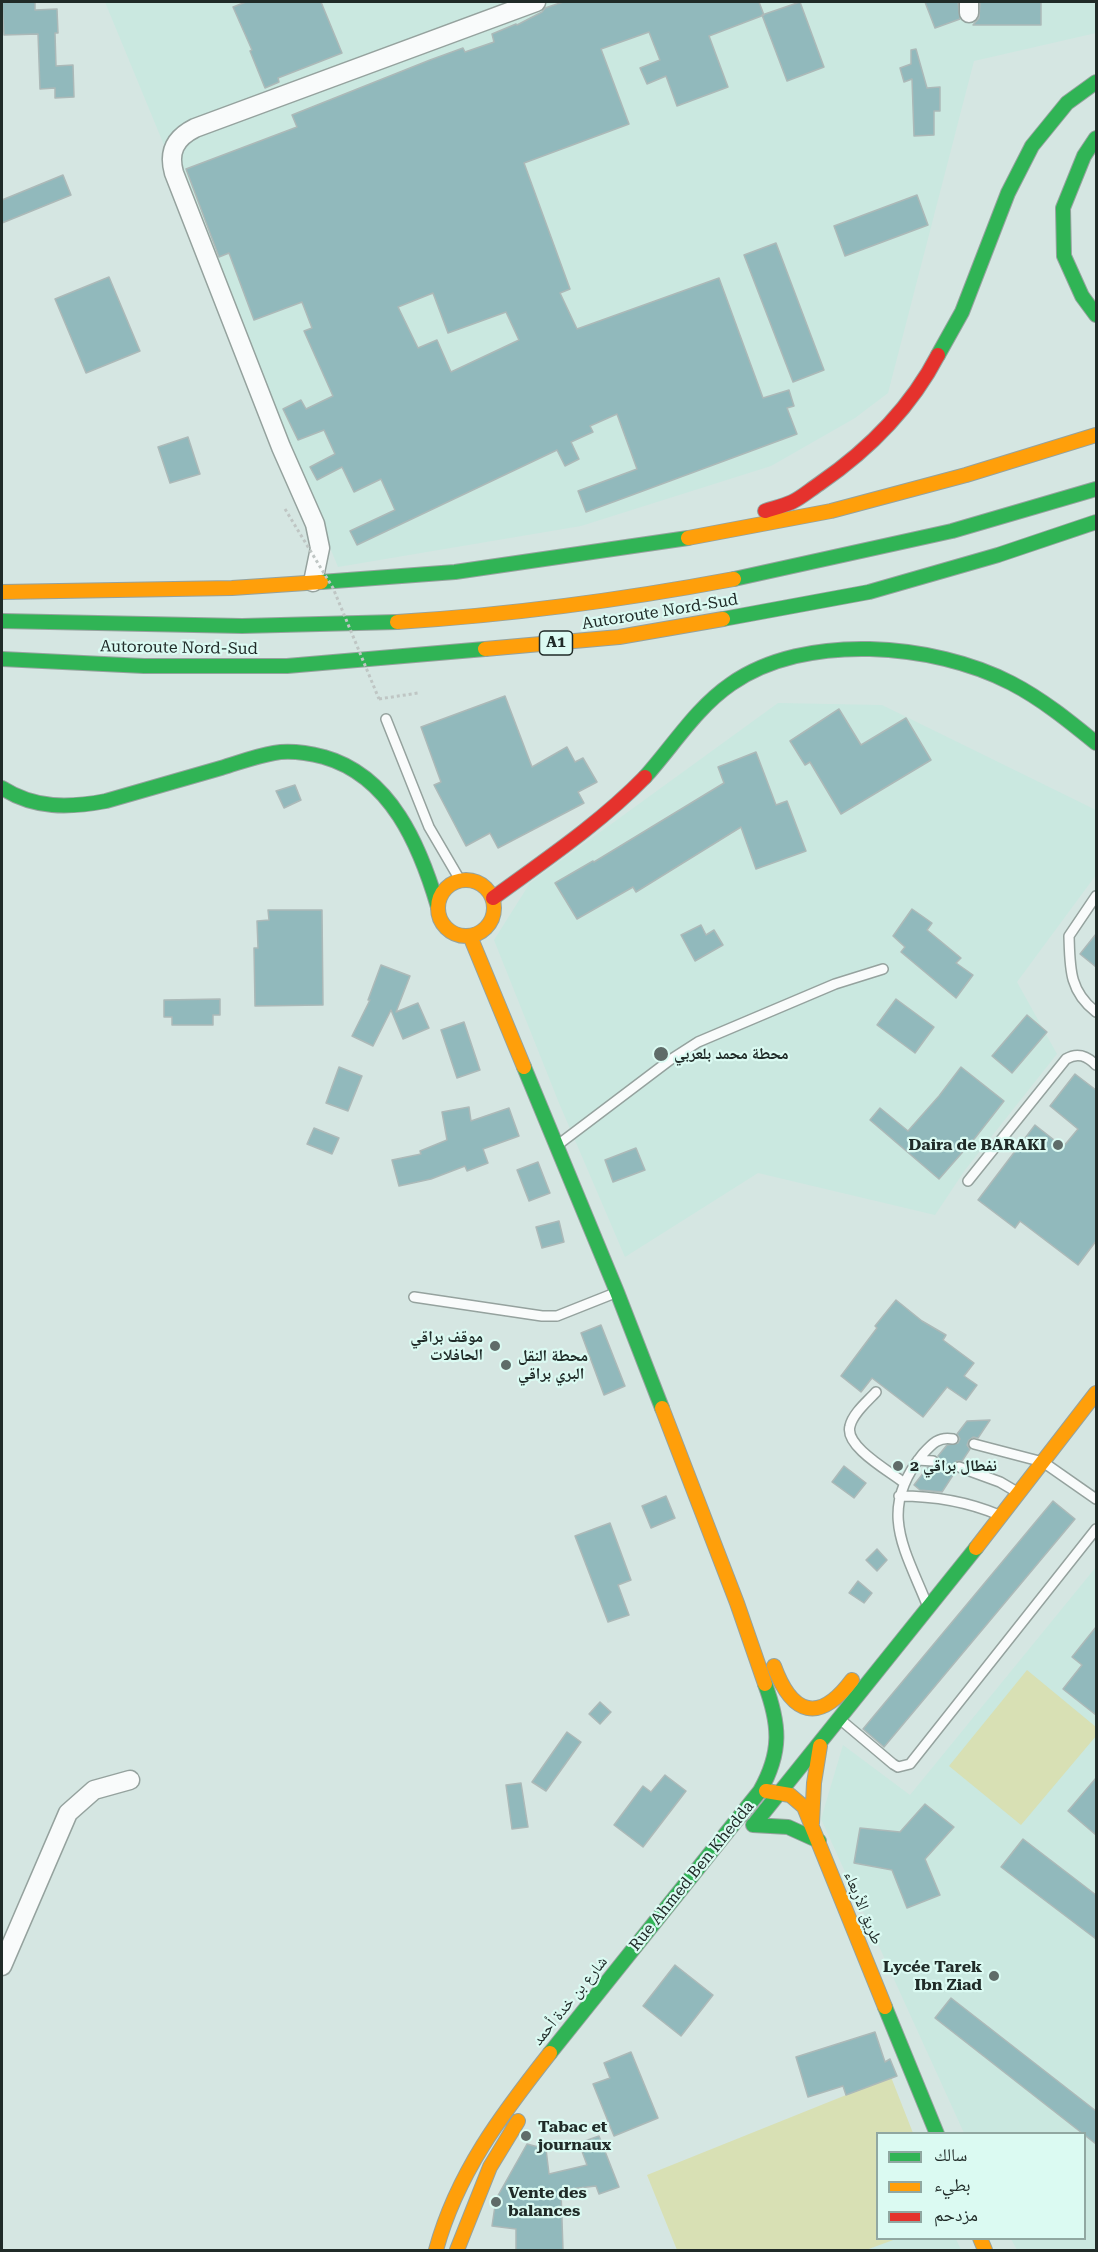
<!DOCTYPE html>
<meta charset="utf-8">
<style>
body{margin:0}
#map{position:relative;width:1098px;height:2252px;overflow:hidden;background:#d5e6e2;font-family:"Roboto Serif","Noto Naskh Arabic",serif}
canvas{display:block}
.frame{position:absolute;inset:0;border:3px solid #202b28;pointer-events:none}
.legend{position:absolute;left:876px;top:2132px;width:210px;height:108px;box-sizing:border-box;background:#dbfaf2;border:2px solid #90a7a1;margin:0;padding:8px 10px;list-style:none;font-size:18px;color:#202b28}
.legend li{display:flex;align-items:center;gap:12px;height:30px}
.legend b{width:30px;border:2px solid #90a7a1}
</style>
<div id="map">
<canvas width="1098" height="2252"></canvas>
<div class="frame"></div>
<ul class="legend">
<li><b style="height:8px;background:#30b455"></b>سالك</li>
<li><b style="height:8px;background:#ff9f0a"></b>بطيء</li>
<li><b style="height:8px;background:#e5322d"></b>مزدحم</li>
</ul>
</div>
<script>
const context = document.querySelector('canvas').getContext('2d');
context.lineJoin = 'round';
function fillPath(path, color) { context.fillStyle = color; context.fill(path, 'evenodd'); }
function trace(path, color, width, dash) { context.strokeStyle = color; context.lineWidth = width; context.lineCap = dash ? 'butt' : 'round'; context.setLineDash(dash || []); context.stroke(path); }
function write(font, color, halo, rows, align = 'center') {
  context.font = font + ' "Roboto Serif","Noto Naskh Arabic",serif'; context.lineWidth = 4.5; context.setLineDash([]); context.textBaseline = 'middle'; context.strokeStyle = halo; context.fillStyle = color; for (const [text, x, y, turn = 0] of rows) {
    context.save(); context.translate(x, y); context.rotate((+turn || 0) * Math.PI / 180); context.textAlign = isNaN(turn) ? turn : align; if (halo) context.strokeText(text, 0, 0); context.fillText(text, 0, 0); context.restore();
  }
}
fillPath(new Path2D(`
 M105 2H1096V33L974 61 888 393 855 418 771 466 581 526 338 567Z
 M778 703 882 705 1096 810V875L1017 982 1057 1054 965 1170 935 1215 758 1173 625 1257 559 1103 494 940 530 883Z
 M1096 1567V2250H1017L1011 2239 1084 2238V2134L964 2133 821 1819 843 1745 910 1795Z
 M896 2238 956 2239 961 2250H866Z`), '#cae8e0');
fillPath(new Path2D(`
 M1027 1670 1096 1727V1736L1021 1825 949 1766Z
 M891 2077 913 2133 878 2134V2238L896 2239 866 2250H677L647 2175Z`), '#d8e0b4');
const building = new Path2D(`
 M2 2H35V10L57 9 58 33H55L56 66 73 65 74 97 55 98V88L40 89 38 34 4 35Z
 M246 2H321L342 53 278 78 279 82 265 88 250 51 252 50 233 7Z
 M563 2H759L764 15 709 36 728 87 677 106 666 76 647 84 640 68 660 60 649 32 601 49 629 124 524 163 570 289 560 293 577 329 719 278 763 398 789 390 794 406 787 408 797 434 586 512 578 491 637 469 617 414 590 426 593 432 571 442 579 459 565 466 557 450 357 545 350 531 395 510 381 479 354 492 342 467 317 480 310 467 335 454 324 430 298 440 283 409 301 400 306 409 333 396 304 331 312 328 302 302 254 320 229 253 219 257 186 169 297 127 292 115 430 60 463 48 465 52 494 42 492 34 516 24 517 25 542 12 545 8ZM433 293 448 333 506 312 519 340 451 372 437 340 418 348 398 307Z
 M800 2 824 67 787 81 762 15Z
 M925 2H958L960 19 935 28Z
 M980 2H1041V25H973L979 18Z
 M916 49 927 88 940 87V111H934V135L914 136 912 79 904 82 900 68 911 64V50Z
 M63 175 71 195 2 223V200Z
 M917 195 928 225 845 256 834 226Z
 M776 243 824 370 793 382 744 255Z
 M109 277 140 351 86 373 55 299Z
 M188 437 200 474 170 483 158 447Z
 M505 696 532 767 567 747 575 762 583 758 597 782 578 792 584 803 498 848 490 833 466 846 434 785 441 782 421 727Z
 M839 709 861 745 906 718 931 760 841 814 810 762 805 765 790 741Z
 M756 752 776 805 787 801 806 851 756 869 741 827 636 892 633 887 577 919 555 883 593 861 594 862 724 783 718 767Z
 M295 785 301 800 284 808 276 791Z
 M912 909 932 923 927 930 961 958 956 963 973 975 956 998 901 952 905 947 893 936Z
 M268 910H322L323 1005 255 1006 254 948H258L257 921 269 920Z
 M701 925 706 935 714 930 723 945 695 961 681 935Z
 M1096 934V967L1080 954Z
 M381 965 410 976 396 1012 418 1003 429 1028 403 1039 391 1010 373 1046 352 1036 370 1000H368Z
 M220 999V1015H213V1025H172V1017H164V1000Z
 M896 999 934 1027 915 1053 877 1025Z
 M1027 1015 1047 1032 1012 1073 992 1056Z
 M464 1022 480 1070 457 1078 441 1030Z
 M339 1067 362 1076 348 1111 326 1103Z
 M961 1067 1004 1101 975 1138 939 1179 870 1120 880 1108 908 1131 939 1096Z
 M1075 1074 1096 1090V1241L1078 1265 1020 1221 1015 1228 978 1200 1035 1125 1063 1147 1078 1129 1050 1106Z
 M469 1107 471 1121 509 1108 519 1136 483 1149 488 1163 467 1171 465 1166 431 1179 399 1186 392 1160 421 1154 420 1151 447 1140 442 1112Z
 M314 1128 339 1138 332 1154 307 1144Z
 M636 1148 645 1170 613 1182 605 1160Z
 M538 1162 550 1193 529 1201 517 1170Z
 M559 1221 564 1242 542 1248 536 1227Z
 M896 1300 922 1321 946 1335 943 1340 974 1363 964 1376 977 1385 966 1400 947 1387 923 1417 872 1378 861 1392 841 1376 877 1328 875 1326Z
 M601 1325 625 1386 604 1395 581 1333Z
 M990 1420 978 1438 973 1437 969 1440 967 1445 970 1449 962 1461H957L953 1464 955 1472 942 1492 920 1490 914 1485 928 1467 938 1465 940 1461 938 1456 947 1445 958 1443 960 1439 957 1434 967 1421Z
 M844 1466 866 1483 854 1498 832 1482Z
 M666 1496 675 1518 651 1528 642 1506Z
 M1053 1501 1075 1519 884 1747 863 1729Z
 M610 1523 631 1580 618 1585 629 1615 608 1622 575 1536Z
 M877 1549 887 1560 877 1571 866 1560Z
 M858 1581 872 1593 864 1603 849 1593Z
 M1096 1627V1715L1063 1689 1082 1665 1072 1657Z
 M600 1702 611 1712 600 1724 589 1714Z
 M567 1732 581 1742 546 1791 532 1782Z
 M665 1775 686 1791 643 1847 614 1825 643 1786 651 1792Z
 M1096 1778V1835L1068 1811Z
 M521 1783 528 1827 512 1829 506 1785Z
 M925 1804 954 1827 925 1859 940 1895 907 1908 892 1870 854 1863 860 1828 900 1832Z
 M1023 1839 1096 1895V1939L1001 1867Z
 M675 1965 713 1995 681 2036 643 2006Z
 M951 1998 1096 2111V2144L935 2018Z
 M875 2032 885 2062 890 2059 897 2076 846 2095 843 2086 808 2097 796 2057Z
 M631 2052 658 2118 614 2136 593 2084 610 2078 604 2063Z
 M599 2136 619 2187 599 2194 596 2186 561 2190 563 2250H516V2229L492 2226 496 2199 527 2144 546 2149 549 2174 587 2165 579 2143Z`);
fillPath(building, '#91b9bc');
trace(building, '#acb9b8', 1.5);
const lane = new Path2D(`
 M386 719 429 827 460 880
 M1096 896 1069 936C1070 968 1069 991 1096 1012
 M559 1144 670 1060 698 1042 835 984 883 969
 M968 1181 1066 1059C1078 1052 1087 1056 1096 1065
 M414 1297 542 1316H557L615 1293
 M876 1392C868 1401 853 1413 850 1426 844 1446 889 1471 903 1482
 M974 1444 1043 1462 1096 1499
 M918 1460 933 1461
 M959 1467 1000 1482 1017 1492
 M899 1496C934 1496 966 1501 999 1515
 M928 1607C905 1549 877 1511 922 1455 931 1445 938 1436 953 1439
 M842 1721 893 1764 898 1767 910 1764 1096 1529`);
const street = new Path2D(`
 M969 2V13
 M313 582 320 548 315 524 281 447 174 173C168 152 175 138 195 128L536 2
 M2 1966 68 1813 94 1790 130 1780`);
const fast = new Path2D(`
 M1096 138 1084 156 1063 208 1064 256 1082 296 1096 315
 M938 355 962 312 1008 193 1032 146 1067 103 1096 82
 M734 579 952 531 1096 489
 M321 582 455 572 688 538
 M723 619 869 592 998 555 1096 522
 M2 621 242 626 397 622
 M2 659 144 666H287L485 649
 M645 777C673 746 696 708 731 684 805 632 934 643 1011 683 1042 699 1069 721 1096 743
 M2 788C35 809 69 808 106 801 144 790 183 779 221 768 238 763 256 756 274 753 290 750 308 753 324 757 391 776 420 846 438 907
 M524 1067 617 1292 662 1408
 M756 1822 976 1548
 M753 1825 788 1827 819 1841
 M885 2007 937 2134
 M550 2053 760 1791C782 1752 780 1725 765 1684`);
const slow = new Path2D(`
 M688 538 831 511 966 475 1096 435
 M2 592 232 588 321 582
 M397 622C510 615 622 600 734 579
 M485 649 619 637 723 619
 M438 908a28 28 0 1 1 56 0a28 28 0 1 1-56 0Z
 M470 936 524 1067
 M662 1408 737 1603 765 1684
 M976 1548 1096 1393
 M774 1666C792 1715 819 1724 852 1680
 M766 1791 790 1795 804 1807 885 2007
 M812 1823 814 1783 820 1746
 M980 2238 985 2250
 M436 2250C457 2173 502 2114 550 2053
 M457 2250 490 2167 518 2121`);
const jam = new Path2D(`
 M765 511C774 508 783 506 792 502 801 498 810 490 819 484 867 451 911 407 938 355
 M493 898C545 860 599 824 645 777`);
trace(lane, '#95a29e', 12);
trace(street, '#95a29e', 21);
trace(fast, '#95a29e', 16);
trace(slow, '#95a29e', 16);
trace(jam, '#95a29e', 16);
trace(new Path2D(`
 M379 699 418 693`), '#bfc6c4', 3, [3, 3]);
trace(lane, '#f9fbfb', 9);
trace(street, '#f9fbfb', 18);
trace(fast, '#30b455', 14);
trace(slow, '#ff9f0a', 14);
trace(jam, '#e5322d', 14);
trace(new Path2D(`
 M285 509 333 588 379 699`), '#bfc6c4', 3, [3, 3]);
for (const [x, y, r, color] of [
 [661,1054,8,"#5f6c69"],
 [1058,1145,6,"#5f6c69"],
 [495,1346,6,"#5f6c69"],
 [506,1365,6,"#5f6c69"],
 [898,1466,6,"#5f6c69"],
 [994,1976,6,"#5f6c69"],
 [526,2136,6,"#5f6c69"],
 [496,2202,6,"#5f6c69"]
]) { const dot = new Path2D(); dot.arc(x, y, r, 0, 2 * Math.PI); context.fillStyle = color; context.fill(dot); trace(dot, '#dbfaf2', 2); }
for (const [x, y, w] of [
 [556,643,33]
]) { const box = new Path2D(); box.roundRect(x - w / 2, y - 12, w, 24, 4.5); context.fillStyle = '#dbfaf2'; context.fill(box); trace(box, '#202b28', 1.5); }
write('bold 15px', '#202b28', null, [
 ["A1",556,643]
]);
write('16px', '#202b28', '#dbfaf2', [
 ["Autoroute Nord-Sud",660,612,-9],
 ["Autoroute Nord-Sud",179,648,1],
 ["Rue Ahmed Ben Khedda",692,1876,-51],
 ["طريق الأربعاء",863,1908,68],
 ["شارع بن خدة أحمد",570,2001,-51]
]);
write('bold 16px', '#202b28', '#dbfaf2', [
 ["محطة محمد بلعربي",674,1054],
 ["Daira de BARAKI",1046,1145,"right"],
 ["موقف براقي",483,1337,"right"],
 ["الحافلات",483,1355,"right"],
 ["محطة النقل",518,1356],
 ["البري براقي",518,1374],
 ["نفطال براقي 2",910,1466],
 ["Lycée Tarek",982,1967,"right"],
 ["Ibn Ziad",982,1985,"right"],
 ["Tabac et",538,2127],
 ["journaux",538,2145],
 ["Vente des",508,2193],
 ["balances",508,2211]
], 'left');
</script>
